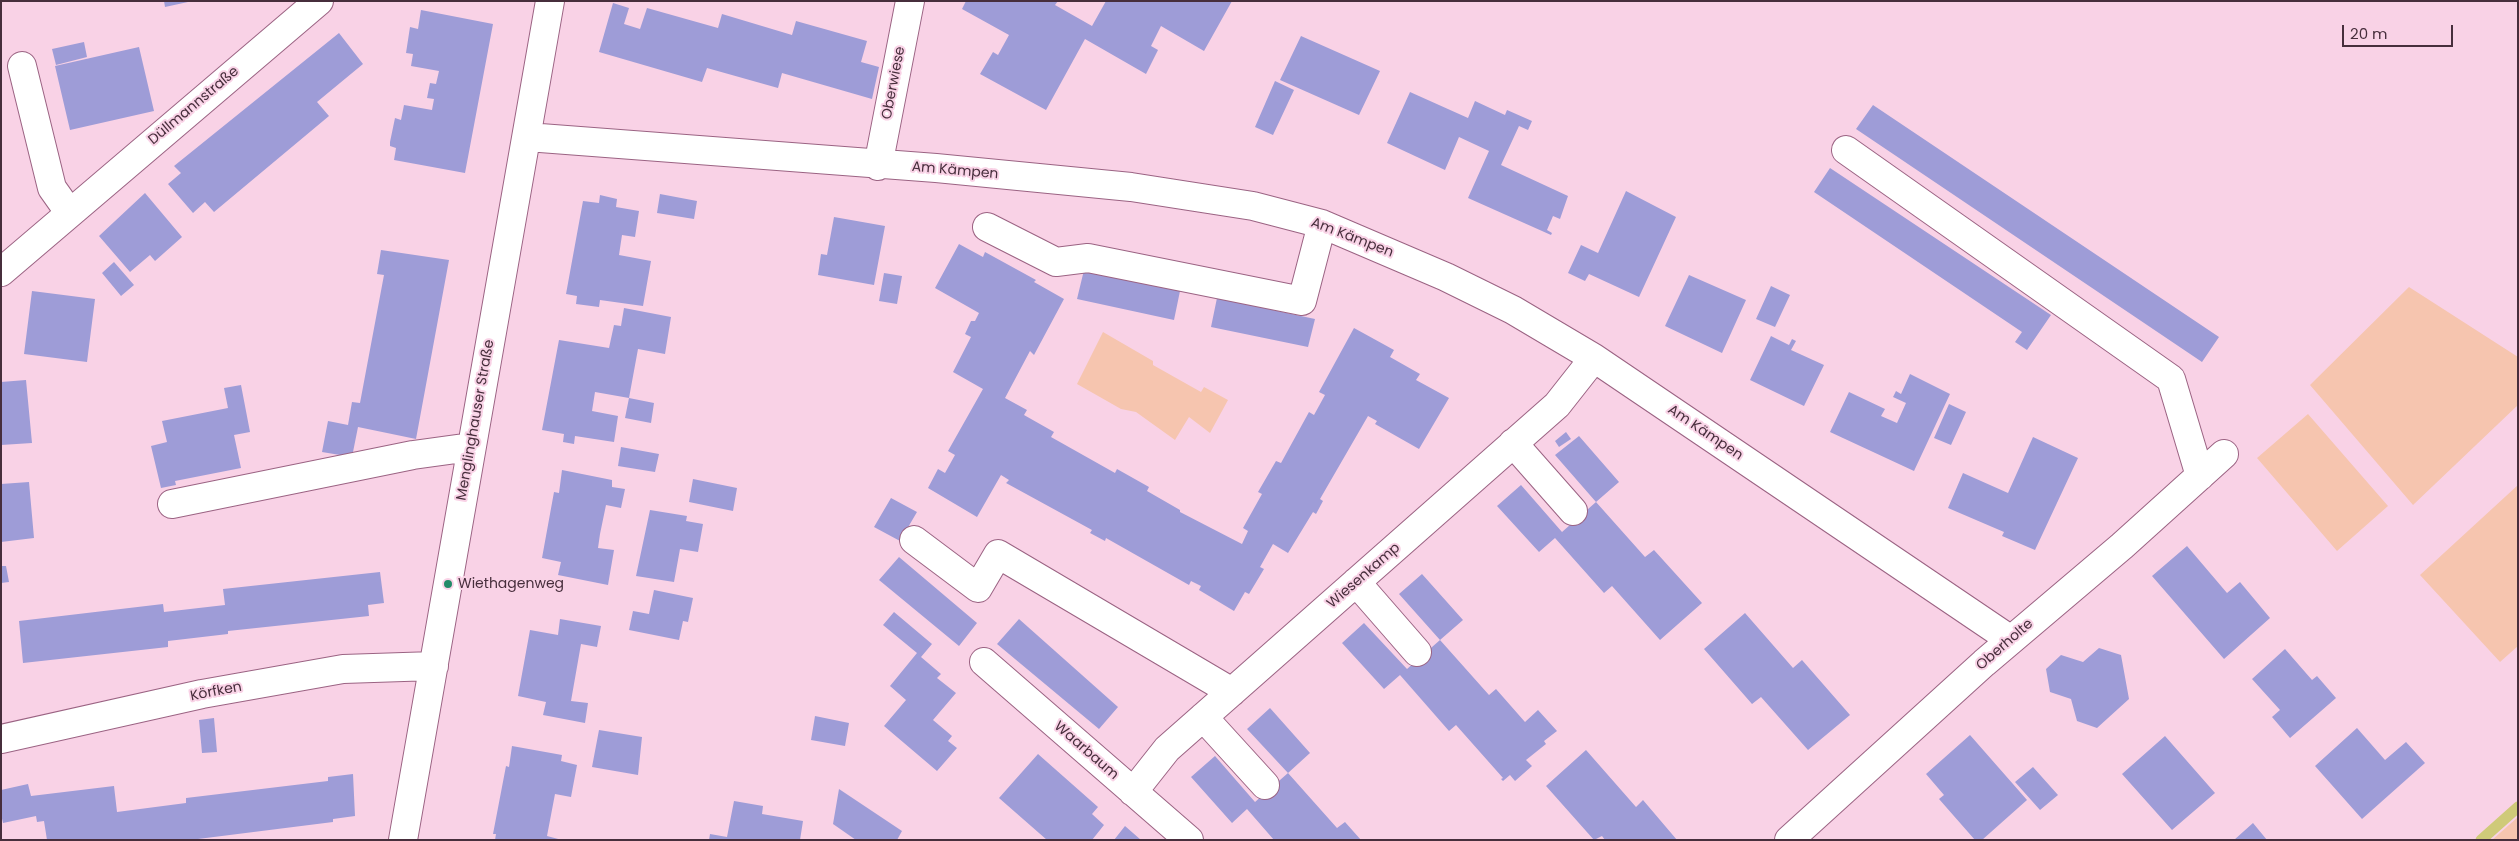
<!DOCTYPE html>
<meta charset="utf-8">
<style>
body{margin:0}
#map{position:relative;width:2519px;height:841px;overflow:hidden;background:#f9d2e6;font-family:Poppins,sans-serif}
canvas{display:block}
.frame{position:absolute;inset:0;border:2px solid #472e3c;pointer-events:none}
.scale{position:absolute;left:2342px;top:25px;width:111px;height:22px;box-sizing:border-box;border:2px solid #472e3c;border-top:0;padding-left:6px;font-size:15px;line-height:18px;white-space:nowrap;color:#472e3c;-webkit-text-stroke:4px #f9d2e6;paint-order:stroke}
</style>
<div id="map">
<canvas width="2519" height="841"></canvas>
<div class="frame"></div>
<div class="scale">20 m</div>
</div>
<script>
const context = document.querySelector('canvas').getContext('2d');
context.lineJoin = 'round';
function fillPath(path, color) { context.fillStyle = color; context.fill(path, 'evenodd'); }
function trace(path, color, width, dash) { context.strokeStyle = color; context.lineWidth = width; context.lineCap = dash ? 'butt' : 'round'; context.setLineDash(dash || []); context.stroke(path); }
function write(font, color, halo, rows, align = 'center') {
  context.font = font + ' Poppins,sans-serif'; context.lineWidth = 4; context.setLineDash([]); context.textBaseline = 'middle'; context.strokeStyle = halo; context.fillStyle = color; for (const [text, x, y, turn = 0] of rows) {
    context.save(); context.translate(x, y); context.rotate((+turn || 0) * Math.PI / 180); context.textAlign = isNaN(turn) ? turn : align; if (halo) context.strokeText(text, 0, 0); context.fillText(text, 0, 0); context.restore();
  }
}
fillPath(new Path2D(`
 M2409 287 2518 357V405L2413 505 2310 385Z
 M1103 332 1153 361V365L1201 392 1204 387 1228 400 1210 433 1189 417 1175 440 1136 412 1121 409 1077 384Z
 M2308 414 2388 506 2337 551 2257 458Z
 M2518 485V646L2500 662 2420 575Z
 M2518 817V840H2492Z`), '#f6c5af');
trace(new Path2D(`
 M2481 840 2518 807`), '#cfca79', 11);
fillPath(new Path2D(`
 M164 1H188V2L165 7Z
 M966 1H1058L1055 5 1092 26 1106 1H1232L1204 51 1161 26 1151 46 1158 50 1146 74 1085 39 1046 110 980 74 993 52 998 55 1009 35 962 9Z
 M613 3 629 8 624 24 640 29 647 8 718 28 722 14 792 35 796 21 867 41 861 62 879 67 872 99 782 73 778 88 707 68 702 82 599 52Z
 M421 10 493 24 465 173 394 160 396 148 390 146V142L395 118 401 120 404 105 432 110 434 99 427 98 430 83 436 84 439 71 411 66 413 54 406 53 410 27 418 29Z
 M339 33 363 64 317 102 329 116 214 212 205 202 193 213 168 184 181 173 174 166Z
 M1301 36 1380 71 1359 115 1280 80Z
 M84 42 87 57 56 65 52 49Z
 M139 47 154 111 70 130 55 66Z
 M1275 81 1294 90 1273 135 1255 127Z
 M1410 92 1468 118 1475 101 1505 115 1507 110 1532 121 1528 130 1519 126 1501 165 1568 196 1560 219 1553 216 1547 230 1552 233 1551 235 1468 198 1489 151 1459 137 1445 170 1387 143Z
 M1873 105 2219 337 2202 362 1856 129Z
 M1830 168 2051 315 2027 350 2015 342 2022 332 1814 192Z
 M1626 191 1676 217 1639 297 1589 274 1585 281 1568 273 1581 245 1598 253Z
 M145 193 182 237 155 261 150 255 130 272 99 236Z
 M660 194 697 201 694 219 657 213Z
 M600 195 617 199 616 207 639 211 635 237 622 235 619 255 651 261 643 306 600 300 599 307 576 304 577 296 566 294 583 201 599 203Z
 M834 217 885 226 874 285 818 275 821 254 827 255Z
 M959 244 983 257 985 252 1036 280 1034 282 1064 299 1034 355 1030 351 1005 398 1027 410 1024 415 1054 432 1051 437 1115 473 1117 469 1149 487 1147 491 1180 510V512L1242 544 1248 531 1243 528 1262 494 1258 492 1276 461 1281 463 1309 412 1314 415 1325 395 1319 392 1354 328 1394 350 1390 357 1420 374 1416 380 1449 398 1419 449 1375 424 1377 421 1368 416 1320 499 1323 501 1316 514 1313 512 1288 553 1273 544 1260 567 1264 569 1249 594 1245 592 1234 611 1199 590 1201 586 1191 581 1189 585 1106 538 1105 541 1090 533 1092 530 1006 483 1009 480 1001 475 977 517 928 488 938 469 945 473 955 455 948 451 983 389 953 372 971 337 965 334 971 321H975L979 313 935 288Z
 M381 250 449 260 416 439 358 427 352 457 322 452 328 421 348 425 352 402 360 403 384 275 377 274Z
 M114 262 134 285 121 296 102 273Z
 M1084 270 1180 291 1174 320 1077 299Z
 M884 273 902 276 897 304 879 301Z
 M1689 275 1746 300 1722 353 1665 326Z
 M1771 286 1790 295 1775 327 1756 319Z
 M32 291 95 299 87 362 24 354Z
 M1217 298 1315 319 1308 347 1211 327Z
 M624 308 671 317 665 354 638 349 629 398 595 392 592 411 618 416 614 442 575 436 574 444 563 442 564 434 542 430 559 340 609 348 614 325 621 326Z
 M1771 336 1789 345 1792 339 1796 341 1791 350 1824 365 1804 406 1750 380Z
 M1910 374 1950 394 1914 471 1830 432 1849 392 1885 409 1881 416 1897 423 1906 403 1893 397 1896 391 1901 394Z
 M26 380 32 443 1 445V382Z
 M241 385 250 432 234 435 241 468 175 481 176 485 161 488 151 446 167 442 162 421 228 408 224 388Z
 M629 398 654 403 651 423 625 418Z
 M1949 404 1966 412 1951 445 1934 438Z
 M1566 432 1571 439 1559 447 1555 441Z
 M1579 436 1619 482 1596 502 1555 455Z
 M2033 437 2078 458 2035 550 2002 536 2004 532 1948 508 1963 473 2008 493Z
 M621 447 659 454 655 472 618 466Z
 M562 470 612 480V487L625 489 621 508 606 505 600 534 598 548 614 550 608 585 558 575 561 562 542 558 554 492 559 493Z
 M693 479 737 488 733 511 689 502Z
 M29 482 34 538 1 542V484Z
 M1521 485 1562 532 1596 502 1645 557 1654 550 1702 603 1660 640 1612 586 1604 593 1555 538 1539 552 1497 506Z
 M891 498 917 512 900 541 874 527Z
 M650 510 687 516 686 521 703 524 698 552 680 549 674 582 636 576Z
 M2187 546 2227 593 2240 582 2270 618 2224 659 2152 576Z
 M899 557 977 623 959 646 879 580Z
 M1 566H6L9 582 1 583Z
 M380 572 384 603 368 605 369 616 228 631V634L168 641V647L23 663 19 621 163 604 164 612 225 605 223 589Z
 M1422 574 1463 620 1440 640 1489 695 1496 689 1525 722 1538 710 1557 731 1544 741 1546 744 1526 760 1532 766 1515 781 1510 775 1503 781 1501 779 1503 778 1456 725 1449 731 1400 675 1384 689 1342 643 1364 623 1407 669 1440 640 1399 594Z
 M654 590 693 598 688 622 683 621 679 640 629 630 633 611 649 614Z
 M894 612 932 644 921 657 941 674 937 678 956 693 933 720 952 736 948 741 957 748 937 771 884 726 906 700 890 686 917 653 883 625Z
 M1745 613 1793 668 1802 660 1850 715 1808 750 1761 697 1752 704 1704 649Z
 M560 619 601 626 597 647 581 644 571 701 588 703 585 723 543 715 546 702 518 696 530 630 558 635Z
 M1019 619 1118 707 1099 729 997 644Z
 M2099 648 2121 655 2129 699 2097 728 2077 721 2071 699 2050 692 2046 669 2061 655 2083 662Z
 M2285 649 2312 680 2317 676 2336 698 2290 738 2272 717 2280 710 2252 679Z
 M1270 708 1310 753 1288 773 1337 828 1345 822 1361 840H1274L1247 809 1232 823 1191 777 1215 756 1255 802 1288 773 1247 729Z
 M815 716 849 723 845 746 811 740Z
 M214 718 217 752 202 753 199 720Z
 M2357 728 2385 760 2406 742 2425 763 2362 819 2315 766Z
 M599 730 642 737 638 775 592 767Z
 M1970 735 2027 800 1982 840H1975L1939 799 1944 795 1926 774Z
 M2165 736 2215 793 2172 830 2122 774Z
 M512 746 562 755 561 761 577 765 571 797 555 794 547 836 562 840H495L496 834H493L506 766 509 767Z
 M1586 750 1636 807 1643 800 1677 840H1605L1602 836 1594 840 1546 786Z
 M1038 754 1098 807 1092 814 1104 825 1092 840H1047L999 798Z
 M2033 767 2058 795 2040 810 2015 782Z
 M353 774 355 816 333 819V822L190 840H47L44 821 37 822 36 816 3 823 1 814V790L28 784 31 796 114 786 117 812 186 803V798L328 781V777Z
 M839 789 902 831 897 840H856L833 824Z
 M734 801 763 806 762 814 803 821 800 840H709L710 834 727 837Z
 M2253 823 2267 840H2234Z
 M1125 826 1141 840H1114Z`), '#9e9cd7');
const minor = new Path2D(`
 M22 66 52 188 69 212
 M527 137 936 168 1131 187 1253 206 1322 224 1446 277 1513 310 1594 358 2011 640
 M1846 150 2171 379 2200 476
 M878 166 910 1
 M987 227 1056 262 1088 258 1302 301 1322 224
 M1 272 319 1
 M1513 443 1573 511
 M172 504 413 455 471 447
 M914 540 978 588 998 554 1232 692
 M1356 582 1417 652
 M984 662 1189 840
 M1203 717 1265 785
 M1 739 202 694 343 669 434 666
 M1133 792 1167 749 1557 405 1594 358
 M403 840 550 1
 M1789 840 1984 663 2122 546 2224 454`);
trace(minor, '#9b6383', 30);
trace(minor, '#fff', 28);
for (const [x, y, r, color] of [
 [448,584,5,"#228b68"]
]) { const dot = new Path2D(); dot.arc(x, y, r, 0, 2 * Math.PI); context.fillStyle = color; context.fill(dot); trace(dot, '#f9d2e6', 2); }
write('14px', '#472e3c', '#f9d2e6', [
 ["Oberwiese",894,83,-79],
 ["Düllmannstraße",194,106,-40],
 ["Am Kämpen",955,171,5],
 ["Am Kämpen",1352,238,21],
 ["Menglinghauser Straße",476,420,-80],
 ["Am Kämpen",1705,433,34],
 ["Wiesenkamp",1364,576,-41],
 ["Oberholte",2005,645,-41],
 ["Körfken",216,692,-11],
 ["Waarbaum",1086,751,41]
]);
write('14px', '#472e3c', '#f9d2e6', [
 ["Wiethagenweg",458,584]
], 'left');
</script>
